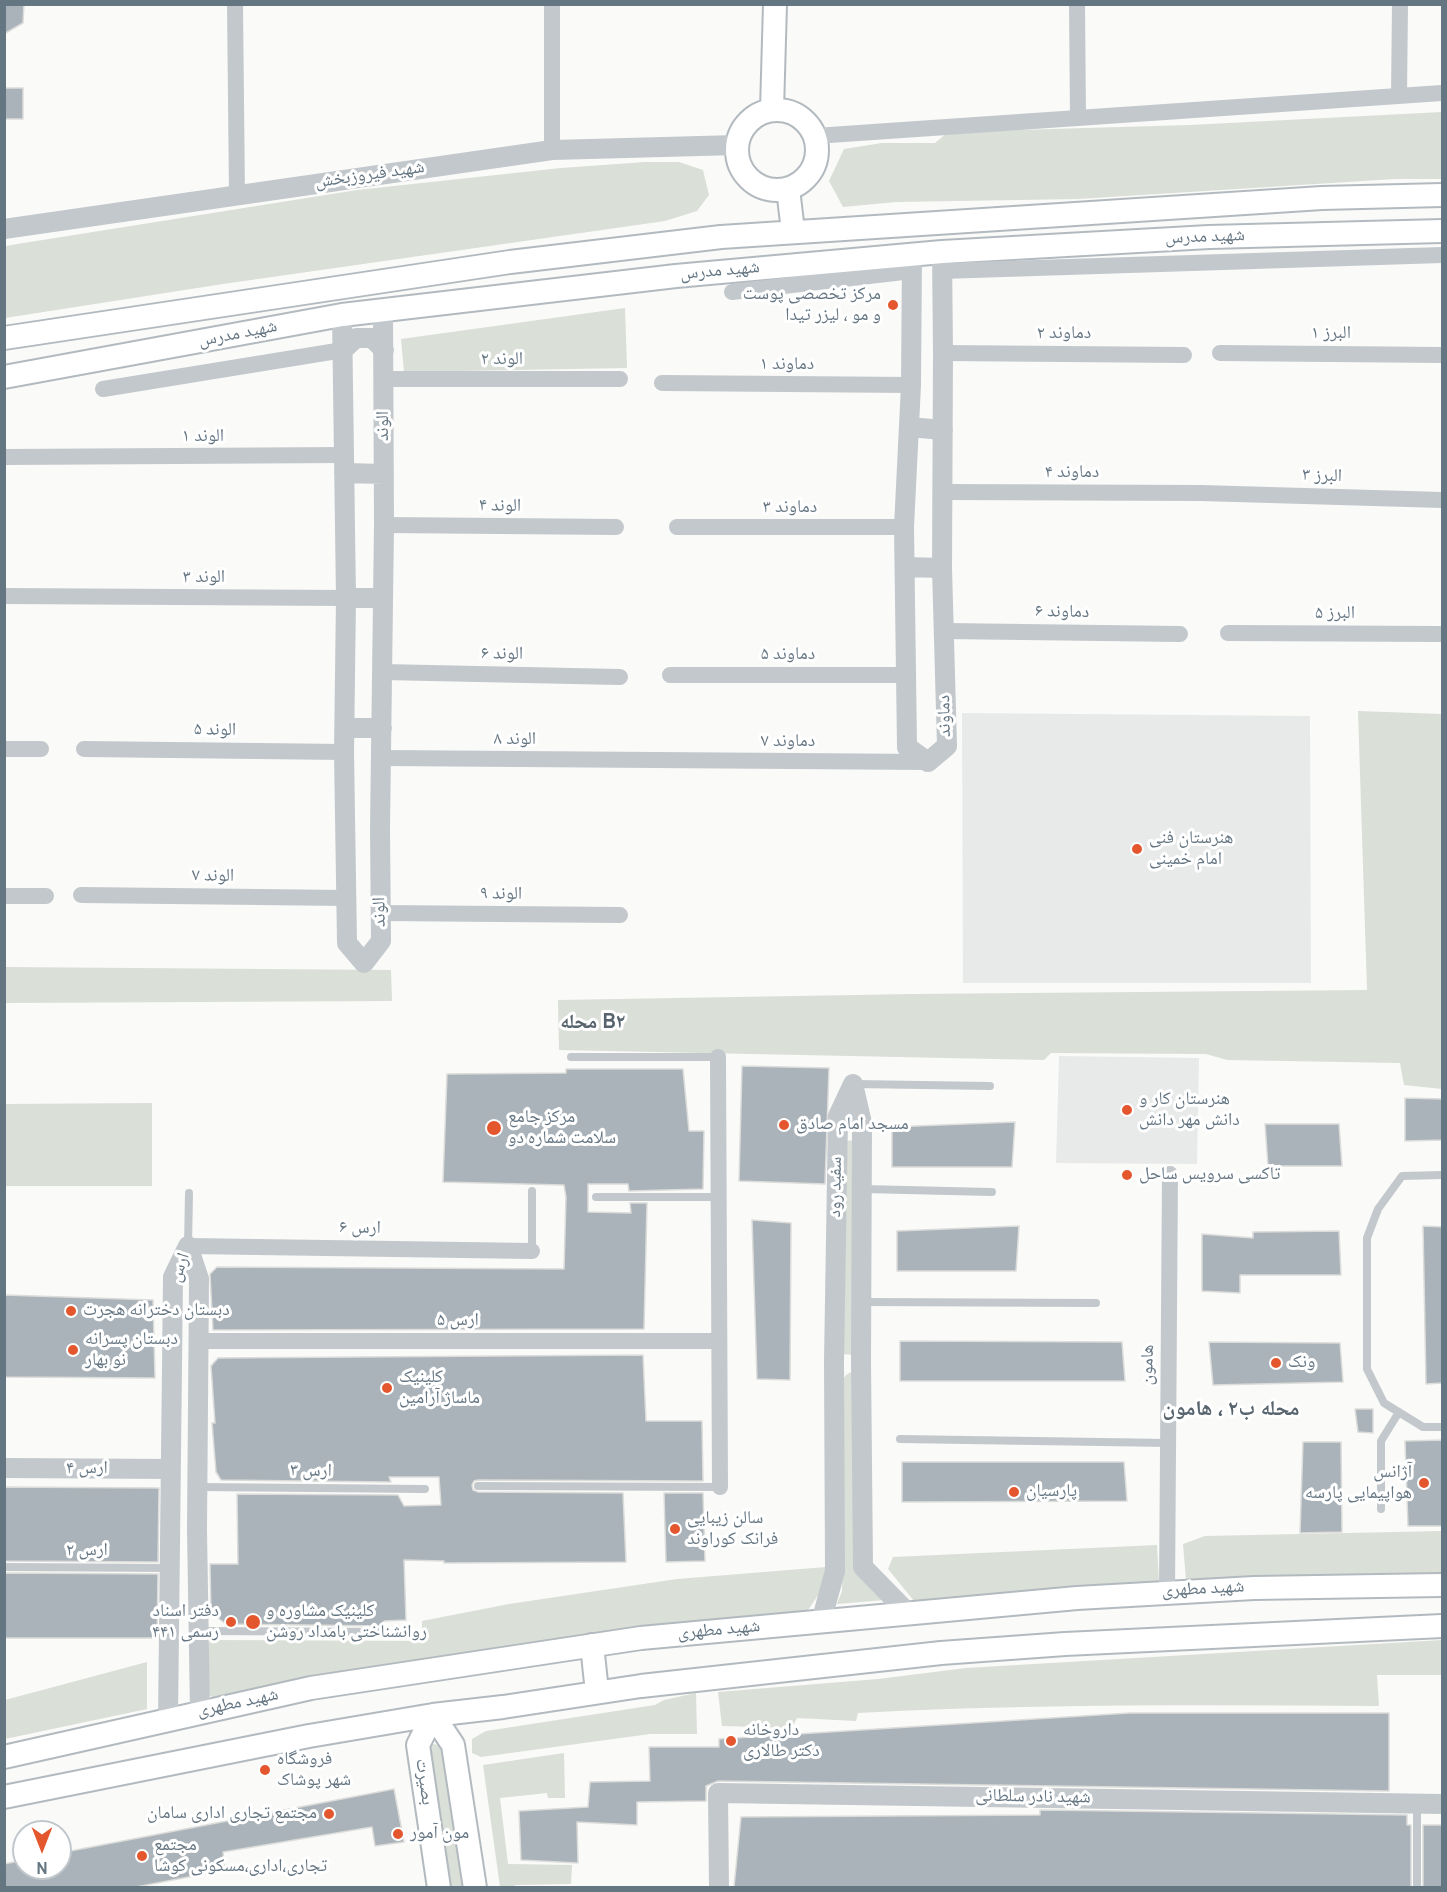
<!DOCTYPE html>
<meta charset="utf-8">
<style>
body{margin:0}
#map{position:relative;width:1447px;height:1892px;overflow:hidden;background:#fafaf8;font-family:Overpass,sans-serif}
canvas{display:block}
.frame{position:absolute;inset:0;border:6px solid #657683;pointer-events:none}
.north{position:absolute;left:12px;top:1820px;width:60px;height:60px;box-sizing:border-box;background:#fff;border:2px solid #c1c8cd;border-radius:50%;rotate:180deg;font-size:16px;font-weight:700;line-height:24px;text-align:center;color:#657683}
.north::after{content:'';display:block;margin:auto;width:21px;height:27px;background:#e4572e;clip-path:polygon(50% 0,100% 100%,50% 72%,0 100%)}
</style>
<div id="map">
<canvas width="1447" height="1892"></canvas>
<div class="frame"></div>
<div class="north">N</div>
</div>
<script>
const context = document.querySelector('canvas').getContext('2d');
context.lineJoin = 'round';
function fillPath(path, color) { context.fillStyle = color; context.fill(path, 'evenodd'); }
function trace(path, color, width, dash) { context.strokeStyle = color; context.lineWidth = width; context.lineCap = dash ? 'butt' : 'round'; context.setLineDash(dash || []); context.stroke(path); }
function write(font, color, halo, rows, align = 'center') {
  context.font = font + ' Overpass,"Noto Naskh Arabic",sans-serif'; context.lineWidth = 6; context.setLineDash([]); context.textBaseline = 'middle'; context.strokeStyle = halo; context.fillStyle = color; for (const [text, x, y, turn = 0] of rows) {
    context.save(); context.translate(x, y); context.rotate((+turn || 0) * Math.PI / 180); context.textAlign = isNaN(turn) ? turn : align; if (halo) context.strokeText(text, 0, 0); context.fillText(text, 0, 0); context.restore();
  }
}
fillPath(new Path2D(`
 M962 713 1310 716 1311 983H963Z
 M1059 1056 1199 1058 1197 1164 1056 1163Z`), '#e8e9e9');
fillPath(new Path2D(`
 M1442 112V179H1395L1078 199 896 202 843 207 829 181 844 149 882 143H935L948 132 1190 125Z
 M645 162H679L703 170 709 195 697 211 665 221 223 284 5 318V246L357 190 561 168Z
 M625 308 627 368 404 372 401 339Z
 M1358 711 1442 714V1089L1404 1085 1400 1063 1227 1060 1206 1054 1051 1053 1044 1060 559 1050 558 1000 914 994 1367 990Z
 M5 967 391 970 392 1001 5 1003Z
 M152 1103V1186H5V1104Z
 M856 1140 854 1355 841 1354 845 1141Z
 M851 1372 855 1378 856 1552 885 1600 837 1604 842 1591 843 1560 842 1381 846 1375Z
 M1442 1531V1576L1186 1580 1183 1544 1205 1536Z
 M1157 1545 1159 1582 914 1601 888 1569 893 1557Z
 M826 1567 821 1591 806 1613 220 1702 209 1695V1640L422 1641V1621L509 1604 677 1579Z
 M1442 1640V1675H1377L1379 1706C1205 1705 1032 1704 858 1713L856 1721 797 1718 792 1728 722 1726 718 1692 878 1679 966 1668Z
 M147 1662V1709L5 1739V1700Z
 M696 1693 697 1734H650L481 1757 472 1753V1739L486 1731 655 1705 664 1700Z
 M430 1744 443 1745 466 1887H451Z
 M564 1753 565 1798H548L547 1793 500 1798 508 1864 572 1865 571 1884 515 1885V1887H500L483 1765Z`), '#dadfd7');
const building = new Path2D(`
 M4 4H24L23 23 4 34Z
 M4 88H23V119H4Z
 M742 1066 829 1068 825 1184 739 1181Z
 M566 1069H683L689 1131H704L703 1189 629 1191 628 1184H588V1212L631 1213 630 1203H647L644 1329 213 1330 210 1274 217 1267 564 1269 566 1197 564 1185 443 1182 447 1074 566 1073Z
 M1405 1098 1443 1099V1140L1405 1141Z
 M1015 1122 1012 1167H892V1127Z
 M1265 1124H1339L1342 1166H1268Z
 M752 1220 791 1223 790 1380 757 1379Z
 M1019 1226 1016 1271H897V1231Z
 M1423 1226 1443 1227V1383L1426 1384Z
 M1339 1231 1341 1275H1240V1293L1202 1291V1234L1253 1238V1232Z
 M4 1295 153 1300 155 1378 4 1377Z
 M900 1341 1122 1342 1125 1381H900Z
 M1209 1342 1340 1343 1343 1382 1213 1385Z
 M643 1355 646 1421H702L703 1481 478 1480 474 1481 472 1485 473 1490 478 1492 623 1493 626 1562 444 1563V1561L404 1560 406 1620 384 1621V1626L226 1624 211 1613 210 1564H238L237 1494 398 1495 404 1506 441 1505 439 1477H389L391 1482 221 1480 216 1472 212 1423H215L211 1366 218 1358Z
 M1355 1409H1373V1433L1358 1432Z
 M1443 1440V1526H1408L1405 1441Z
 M1303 1442H1341L1342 1532 1300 1533Z
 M902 1462H1124L1127 1501 902 1502Z
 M4 1487 159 1488 158 1562 4 1561Z
 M664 1493H703L705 1561 666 1562Z
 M4 1573 158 1574 157 1638H4Z
 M1130 1713H1389V1791L718 1781 706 1786V1801L637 1802V1825L577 1822 578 1863 521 1860 519 1811 588 1807 590 1782 650 1781 649 1747H719V1739Z
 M394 1789 404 1842 375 1846 372 1827 223 1852 225 1870 136 1887H4V1864L24 1860V1868H60V1853Z
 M1040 1810 1407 1815V1825H1411V1887H734L741 1817 1040 1815Z
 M1423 1825H1443V1887H1423Z`);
fillPath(building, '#aab3b9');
trace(building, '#dcdcda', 1.5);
const secondary = new Path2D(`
 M737 150a40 40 0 1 1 80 0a40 40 0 1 1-80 0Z
 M772 110 775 4
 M788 189 793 231
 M4 338 510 262 721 237 1322 198 1442 195
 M4 377 342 315 676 276 942 252 1209 237 1442 231
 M592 1645 597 1692
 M433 1715 453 1745 475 1888
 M433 1715 418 1745 439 1888
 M4 1757 311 1688 641 1638 1077 1598 1254 1588 1442 1585
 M4 1797 309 1736 433 1715 503 1707 641 1686 941 1653 1065 1644 1442 1626`);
trace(secondary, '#b3babf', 26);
trace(new Path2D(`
 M571 1057H718
 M853 1084 990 1086
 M1442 1175 1402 1176 1378 1209 1367 1238V1369L1384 1403 1423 1427H1442
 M863 1189 992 1192
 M532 1191V1251
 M596 1197H717
 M188 1246 189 1193
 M862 1302 1096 1303
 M900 1439 1168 1443
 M478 1486 720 1487
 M197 1487 425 1489
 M1381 1509V1441L1399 1412
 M4 1567 169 1568
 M199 1631 400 1632
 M1417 1804V1888`), '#c3c8cc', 8);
trace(new Path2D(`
 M235 4 237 196
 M1077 4 1078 118
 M1399 96 1400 4
 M815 136 1442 93
 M552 150V4
 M942 271 1442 255
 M732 292 912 271
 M943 353 1184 355
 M1220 353 1442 355
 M384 379H620
 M662 383 911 385
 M103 389 343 350
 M4 457 344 455
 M943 492 1201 493 1442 500
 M384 525 616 527
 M677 527H904
 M4 596 346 598
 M945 631 1180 634
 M1228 633 1442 634
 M383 672 620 677
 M670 675H906
 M4 749H41
 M84 749 344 752
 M382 758 928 762
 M81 895 346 898
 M4 896H46
 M381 913 620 915
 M718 1057 720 1487
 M188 1246 532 1251
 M197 1341H719
 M1167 1592 1170 1174`), '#c3c8cc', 16);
trace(new Path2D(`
 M4 229 552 150 737 145
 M912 254 911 385 904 527 907 747 928 762 947 746 942 568 943 353 942 252
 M342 315 346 598 344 752 347 943 364 963 381 941 380 828 384 525 383 311
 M343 350 356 338H372L384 350
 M909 427 943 430
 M344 473 384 474
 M905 567 942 568
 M346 598H382
 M345 728H382
 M188 1246 199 1279 197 1530 200 1712
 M4 1468 170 1469
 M821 1622 835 1571 834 1361 838 1116 853 1084 862 1123 861 1361 863 1567 908 1613
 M168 1720 173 1277 188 1246
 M719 1888 718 1793 1442 1804`), '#c3c8cc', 20);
trace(secondary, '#fff', 22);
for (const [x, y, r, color] of [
 [893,305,6,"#e4572e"],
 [1137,849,6,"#e4572e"],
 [1127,1110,6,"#e4572e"],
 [784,1125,6,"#e4572e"],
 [494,1128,8,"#e4572e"],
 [1127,1175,6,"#e4572e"],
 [71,1311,6,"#e4572e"],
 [73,1350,6,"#e4572e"],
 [1276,1363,6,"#e4572e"],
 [387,1388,6,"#e4572e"],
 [1424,1483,6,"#e4572e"],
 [1014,1492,6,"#e4572e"],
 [675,1529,6,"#e4572e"],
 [231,1622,6,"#e4572e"],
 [253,1622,8,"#e4572e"],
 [731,1741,6,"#e4572e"],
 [265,1770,6,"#e4572e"],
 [329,1814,6,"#e4572e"],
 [398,1834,6,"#e4572e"],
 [142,1856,6,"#e4572e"]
]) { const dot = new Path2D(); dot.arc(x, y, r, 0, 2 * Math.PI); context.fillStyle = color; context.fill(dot); trace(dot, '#fff', 2); }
write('18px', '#657683', '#fff', [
 ["شهید فیروزبخش",370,176,-8],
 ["شهید مدرس",1205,238,-2],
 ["شهید مدرس",720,272,-5],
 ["دماوند ۲",1064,334],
 ["البرز ۱",1331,334],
 ["شهید مدرس",238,335,-11],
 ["الوند ۲",502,360],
 ["دماوند ۱",787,365],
 ["الوند",384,426,-90],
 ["الوند ۱",203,437],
 ["دماوند ۴",1072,473],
 ["البرز ۳",1322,477,2],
 ["الوند ۴",500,507,1],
 ["دماوند ۳",790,508],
 ["الوند ۳",204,578],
 ["دماوند ۶",1062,613,1],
 ["البرز ۵",1335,614],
 ["الوند ۶",502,655,1],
 ["دماوند ۵",788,655],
 ["دماوند",946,716,-91],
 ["الوند ۵",215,731,1],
 ["الوند ۸",515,740],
 ["دماوند ۷",788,742],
 ["الوند ۷",213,877,1],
 ["الوند ۹",501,895,1],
 ["الوند",381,912,-91],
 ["سفید رود",837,1187,-89],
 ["ارس ۶",360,1229,1],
 ["ارس",181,1268,-71],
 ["ارس ۵",458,1321],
 ["هامون",1149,1365,-89],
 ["ارس ۴",87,1469],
 ["ارس ۳",311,1472,1],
 ["ارس ۲",87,1551],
 ["شهید مطهری",1203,1590,-3],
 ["شهید مطهری",719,1631,-5],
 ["شهید مطهری",238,1704,-12],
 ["بصیرت",423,1782,82],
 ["شهید نادر سلطانی",1033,1798,1]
]);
write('18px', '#657683', '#fff', [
 ["مرکز تخصصی پوست",881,295,"right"],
 ["و مو ، لیزر تیدا",881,316,"right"],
 ["هنرستان فنی",1149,839],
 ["امام خمینی",1149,860],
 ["هنرستان کار و",1139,1100],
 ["دانش مهر دانش",1139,1121],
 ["مرکز جامع",508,1118],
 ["سلامت شماره دو",508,1139],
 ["مسجد امام صادق",796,1125],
 ["تاکسی سرویس ساحل",1139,1175],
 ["دبستان دخترانه هجرت",83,1311],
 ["دبستان پسرانه",85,1340],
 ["نو بهار",85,1361],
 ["ونک",1288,1363],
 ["کلینیک",399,1378],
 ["ماساژ آرامین",399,1399],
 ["آژانس",1412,1473,"right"],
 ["هواپیمایی پارسه",1412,1494,"right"],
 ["پارسیان",1026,1492],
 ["سالن زیبایی",687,1519],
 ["فرانک کوراوند",687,1540],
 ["دفتر اسناد",219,1612,"right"],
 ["رسمی ۴۴۱",219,1633,"right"],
 ["کلینیک مشاوره و",266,1612],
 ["روانشناختی بامداد روشن",266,1633],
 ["داروخانه",743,1731],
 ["دکتر طالاری",743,1752],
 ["فروشگاه",277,1760],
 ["شهر پوشاک",277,1781],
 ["مجتمع تجاری اداری سامان",317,1814,"right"],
 ["مون آمور",410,1834],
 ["مجتمع",154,1846],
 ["تجاری،اداری،مسکونی کوشا",154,1867]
], 'left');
write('bold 20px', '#57646e', '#fff', [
 ["محله B۲",593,1024]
]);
write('bold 21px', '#57646e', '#fff', [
 ["محله ب۲ ، هامون",1231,1411]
]);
</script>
